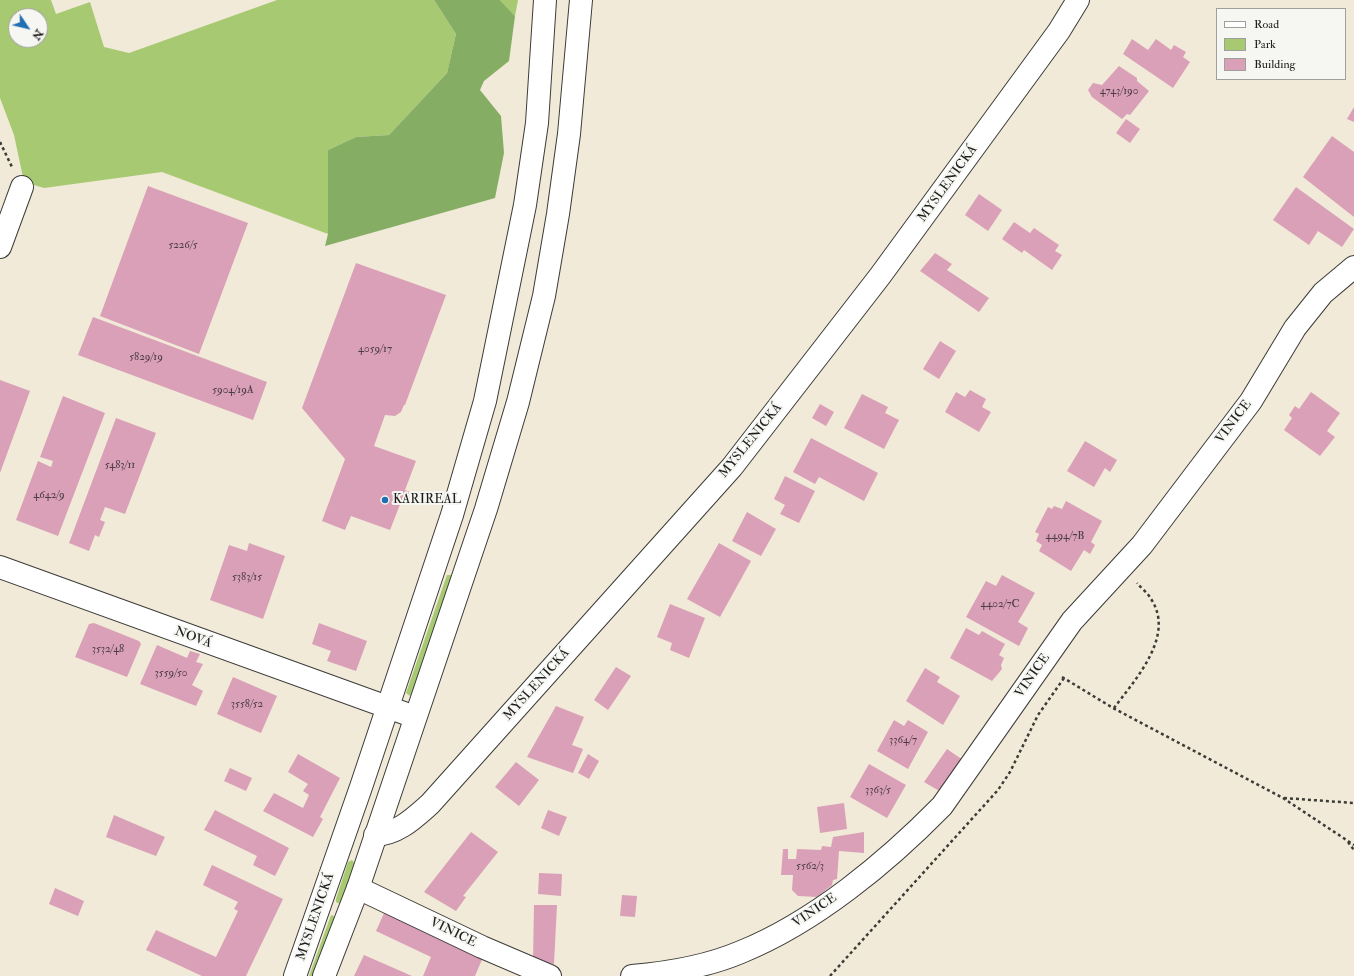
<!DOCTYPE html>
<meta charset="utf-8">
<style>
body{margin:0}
#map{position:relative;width:1354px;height:976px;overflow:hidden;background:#f1ead8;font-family:"IM FELL Double Pica",serif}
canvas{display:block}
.legend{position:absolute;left:1216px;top:8px;width:130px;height:72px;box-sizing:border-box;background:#f6f6f2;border:1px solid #9f9f9c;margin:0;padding:5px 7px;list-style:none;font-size:12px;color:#1c1c1c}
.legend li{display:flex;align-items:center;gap:8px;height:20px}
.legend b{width:20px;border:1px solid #9f9f9c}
.north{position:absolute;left:8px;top:8px;width:40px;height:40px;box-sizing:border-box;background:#f6f6f2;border:1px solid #9f9f9c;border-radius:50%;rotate:125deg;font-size:11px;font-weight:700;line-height:16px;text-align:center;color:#1c1c1c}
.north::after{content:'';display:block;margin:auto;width:14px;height:18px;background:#1f6fb2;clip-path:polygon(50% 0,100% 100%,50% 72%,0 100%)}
</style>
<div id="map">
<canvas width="1354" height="976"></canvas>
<ul class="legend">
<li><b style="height:5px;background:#fff"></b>Road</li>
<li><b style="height:11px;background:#a7c972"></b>Park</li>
<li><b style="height:11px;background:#daa0b7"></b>Building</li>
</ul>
<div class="north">N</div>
</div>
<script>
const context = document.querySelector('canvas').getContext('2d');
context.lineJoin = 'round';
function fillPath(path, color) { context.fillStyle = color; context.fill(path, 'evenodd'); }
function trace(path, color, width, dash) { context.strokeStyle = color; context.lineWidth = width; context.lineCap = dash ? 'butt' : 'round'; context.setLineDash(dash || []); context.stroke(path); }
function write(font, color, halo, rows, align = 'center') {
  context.font = font + ' "IM FELL Double Pica",serif'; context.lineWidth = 4; context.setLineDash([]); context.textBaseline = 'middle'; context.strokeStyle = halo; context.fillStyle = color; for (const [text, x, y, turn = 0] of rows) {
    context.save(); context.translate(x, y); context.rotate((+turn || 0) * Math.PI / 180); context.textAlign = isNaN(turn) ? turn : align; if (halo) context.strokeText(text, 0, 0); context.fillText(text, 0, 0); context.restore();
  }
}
fillPath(new Path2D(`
 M0 0H51L56 14 90 2 104 47 129 53 277 0H434L456 34 447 73 389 135 356 137 328 150V234L162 172 44 188 24 182 14 135 0 98ZM16 16H40V40H16Z
 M500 0H518L515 16Z
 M447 575H456L416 688 410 696 406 693Z
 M352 860 355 864 342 902 340 904 336 902V899L348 862Z
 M331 915 336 917 315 976H309Z`), '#a7c972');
fillPath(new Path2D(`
 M434 0H500L515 16 509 61 484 81 480 90 501 116 504 153 495 198 325 246 328 234V150L356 137 389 135 447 73 456 34Z`), '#85ad64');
fillPath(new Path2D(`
 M1132 39 1148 50 1156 39 1171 50 1174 45 1186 52 1183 57 1190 62 1173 88 1123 54Z
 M1119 66 1137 78V81L1149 91 1130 115 1127 114 1122 119 1092 97 1088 90 1093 83 1102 85Z
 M1354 107V122L1347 119Z
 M1126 119 1140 129 1130 143 1116 133Z
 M1332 136 1354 152V217L1303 177Z
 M148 186 248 223 199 354 100 316Z
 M1296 187 1354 229 1342 247 1318 231 1309 245 1273 220Z
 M979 194 1002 210 988 231 965 215Z
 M1014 222 1030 233 1034 228 1059 245 1055 251 1062 255 1052 270 1024 250 1022 253 1002 239Z
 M935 253 952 264 947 270 989 298 979 312 920 271Z
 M356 263 446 295 405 405H404L401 412 395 416 385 415 374 446 416 461 405 490 410 492 406 504 401 502 390 530 351 516 345 530 322 521 345 459 302 408Z
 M93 317 267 382 253 420 78 355Z
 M940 341 956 351 939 379 923 369Z
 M0 380 30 391 0 473Z
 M970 390 986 399 982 407 991 412 979 432 945 412 956 392 965 397Z
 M1311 392 1340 413 1327 431 1335 437 1320 456 1284 430 1292 418 1289 415 1295 406 1299 409Z
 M862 394 888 407 885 413 899 420 884 449 844 428Z
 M63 396 105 413 58 536 16 520 38 461 51 467 53 461 40 457Z
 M820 404 834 412 826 426 812 418Z
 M116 418 156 433 125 514 105 507 100 520 105 522 99 537 95 535 89 551 69 543Z
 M811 438 878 473 864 501 819 477 815 484 793 472Z
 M1085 441 1117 460 1110 472 1105 468 1094 487 1067 471Z
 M785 476 815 491 799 523 780 514 785 505 774 499Z
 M1066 501 1102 521 1091 542 1095 545 1090 554 1084 550 1071 571 1039 551 1042 545 1036 541 1039 534 1035 532 1048 507 1052 509 1054 506 1062 509Z
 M747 512 776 529 761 556 732 541Z
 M249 543 285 556 263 619 210 600 229 545 247 551Z
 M719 543 751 561 720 617 687 599Z
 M1002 575 1035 593 1018 622 1028 628 1019 646 966 617 986 581 996 586Z
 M670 604 705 618 689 658 670 650 672 643 657 637Z
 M94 623 139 641 141 644 127 677 75 657 89 624Z
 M319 623 367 641 356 671 327 661 331 651 312 644Z
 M966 628 979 635 982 631 1005 644 999 655 1004 658 1001 665 1002 669 992 681 950 658Z
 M157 645 187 658 190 651 200 654 196 662 203 664 192 685 203 691 196 706 140 684Z
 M616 667 631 676 608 710 594 700Z
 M925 668 940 677 937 682 960 696 943 725 906 701Z
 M233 677 277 696 261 733 217 714Z
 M556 706 584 717 572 745 583 749 573 773 527 757Z
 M894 720 904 726 908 720 928 732 908 769 877 751Z
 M947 749 963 760 941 792 924 782Z
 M298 754 340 778 320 817 323 819 313 837 263 811 274 793 303 808 309 795 303 791 308 784 288 772Z
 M588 754 599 761 589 779 578 773Z
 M516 762 539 780 519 806 495 787Z
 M869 764 906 785 887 818 850 797Z
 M230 768 252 778 246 791 224 781Z
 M844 803 847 829 820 833 817 807Z
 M215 810 289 848 275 876 253 865 257 856 204 830Z
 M548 810 567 817 559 836 541 828Z
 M114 815 165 837 156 856 106 837Z
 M471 832 498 852 463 896 466 897 456 911 424 892Z
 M864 832V853L839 851 837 879 833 880 832 885 817 897 798 896 792 890 793 875H781L783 849H788V859H796L797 849 821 850 822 846 831 847 833 837Z
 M212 865 283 899 246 976H202L146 950 156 930 216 957 238 911 234 909 238 902 203 885Z
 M539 873 562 874 561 896 538 894Z
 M55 888 84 901 78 916 49 904Z
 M622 895 637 896 635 917 620 916Z
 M534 905H557L554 964 533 961Z
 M385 911 484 955 475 976H423L431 957 376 931Z
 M364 955 412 976H354Z`), '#daa0b7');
const minor = new Path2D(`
 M0 247 22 187
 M0 567 415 717
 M375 835C398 834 414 818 430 804L732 467 880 276 1059 31 1078 0
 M358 888 482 947 550 976
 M632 976C668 973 708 966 741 952 815 922 887 862 942 806L1072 621 1142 545 1251 401 1295 328 1323 293 1354 267`);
const major = new Path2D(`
 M295 976 361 787 452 515 485 401 525 205 537 123 545 0
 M324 976 358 888 486 509 518 402 544 296 558 214 569 134 581 0`);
trace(minor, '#3c3b38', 24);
trace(major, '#3c3b38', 24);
trace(new Path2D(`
 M0 142 12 167
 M1062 677 1113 708 1283 798 1354 845
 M1114 708C1134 681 1176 636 1151 599 1148 593 1141 588 1137 583
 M1284 798 1354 803
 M1348 842 1354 850
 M830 976 998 790 1010 772 1038 715 1064 678`), '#3c3b38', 2.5, [3, 3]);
trace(minor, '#fff', 22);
trace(major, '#fff', 22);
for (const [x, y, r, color] of [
 [385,500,4,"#1f6fb2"]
]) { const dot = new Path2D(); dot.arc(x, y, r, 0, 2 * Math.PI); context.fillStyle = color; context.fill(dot); trace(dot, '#f6f6f2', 1.5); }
write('11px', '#4c3d43', null, [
 ["4743/190",1119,92],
 ["5226/5",183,246],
 ["4059/17",375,350],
 ["5829/19",146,358],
 ["5904/19A",233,391],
 ["5483/11",120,466],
 ["4642/9",49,496],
 ["4494/7B",1065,537],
 ["5383/15",247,578],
 ["4402/7C",1000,605],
 ["3532/48",108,650],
 ["3559/50",171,674],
 ["3558/52",247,705],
 ["3364/7",903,741],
 ["3363/5",878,791],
 ["5562/3",810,867]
]);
write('13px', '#1c1c1c', '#f6f6f2', [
 ["MYSLENICKÁ",948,184,-54],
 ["VINICE",1234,422,-53],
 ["MYSLENICKÁ",751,441,-51],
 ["NOVÁ",193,638,20],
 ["VINICE",1033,676,-55],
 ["MYSLENICKÁ",537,685,-48],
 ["VINICE",815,911,-34],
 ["MYSLENICKÁ",316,917,-71],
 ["VINICE",453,933,26]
]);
write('13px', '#1c1c1c', '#f6f6f2', [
 ["KARIREAL",393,500]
], 'left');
</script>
